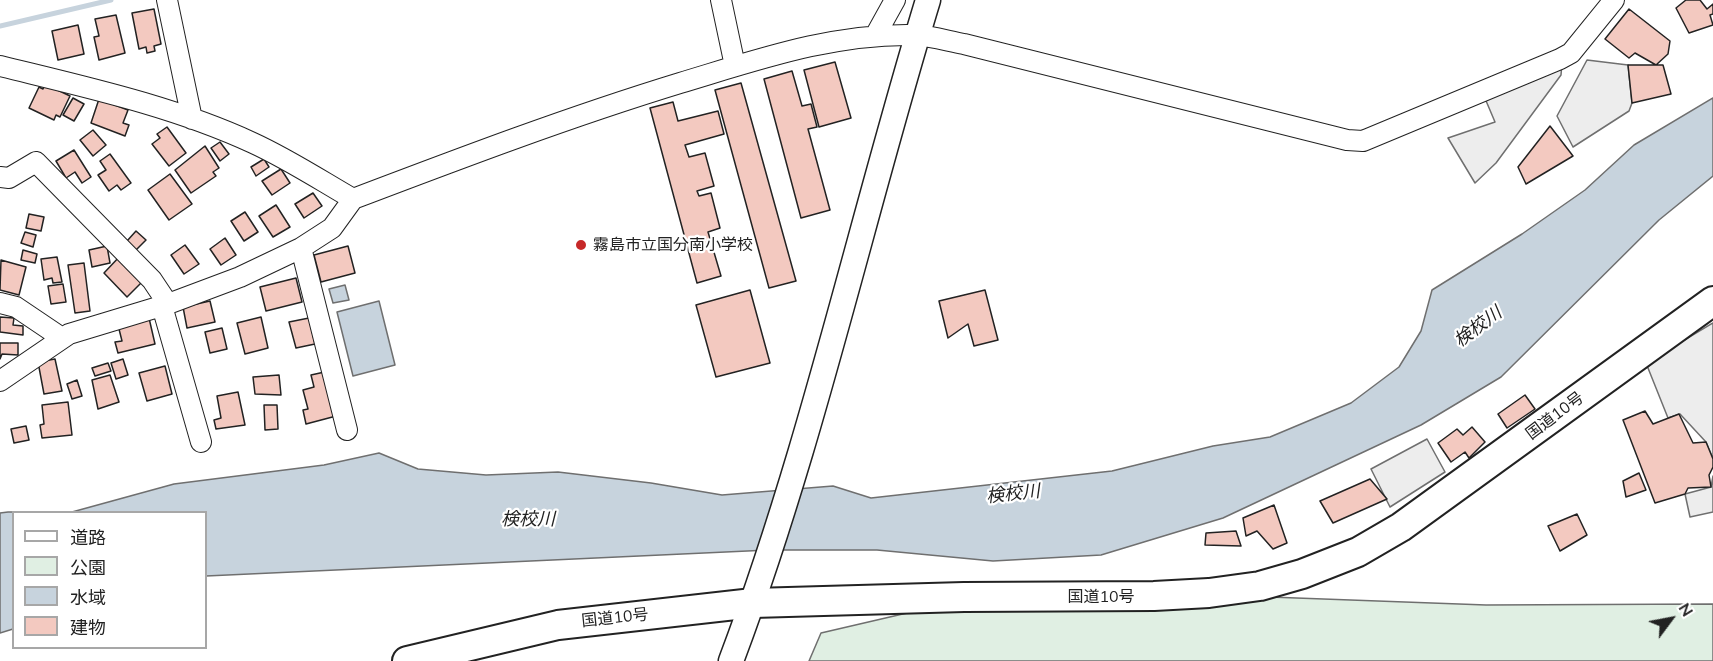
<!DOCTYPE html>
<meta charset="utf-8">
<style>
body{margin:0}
#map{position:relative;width:1713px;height:661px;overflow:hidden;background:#fff;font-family:Mulish,"Noto Sans JP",sans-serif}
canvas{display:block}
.legend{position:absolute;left:12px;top:511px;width:195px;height:138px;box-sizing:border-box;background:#fff;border:2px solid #a7a7a7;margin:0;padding:8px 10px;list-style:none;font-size:18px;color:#222}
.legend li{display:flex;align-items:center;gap:12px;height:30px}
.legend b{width:30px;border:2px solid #a7a7a7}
.north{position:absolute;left:1641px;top:589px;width:60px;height:60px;-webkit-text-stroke:4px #fff;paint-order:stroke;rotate:58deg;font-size:16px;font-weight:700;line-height:24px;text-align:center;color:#222}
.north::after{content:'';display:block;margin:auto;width:21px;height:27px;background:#222;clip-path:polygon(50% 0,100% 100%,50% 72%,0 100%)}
</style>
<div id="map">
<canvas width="1713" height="661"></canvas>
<ul class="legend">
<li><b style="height:8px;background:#fff"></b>道路</li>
<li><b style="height:16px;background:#e0efe3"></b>公園</li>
<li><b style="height:16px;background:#c7d3dd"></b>水域</li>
<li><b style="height:16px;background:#f3c9c0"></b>建物</li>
</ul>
<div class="north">N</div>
</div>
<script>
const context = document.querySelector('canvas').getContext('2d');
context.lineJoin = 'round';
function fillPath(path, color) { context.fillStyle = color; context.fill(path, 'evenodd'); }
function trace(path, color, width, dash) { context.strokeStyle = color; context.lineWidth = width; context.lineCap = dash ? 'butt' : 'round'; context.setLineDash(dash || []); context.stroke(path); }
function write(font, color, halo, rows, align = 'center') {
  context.font = font + ' Mulish,"Noto Sans JP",sans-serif'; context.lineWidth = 4.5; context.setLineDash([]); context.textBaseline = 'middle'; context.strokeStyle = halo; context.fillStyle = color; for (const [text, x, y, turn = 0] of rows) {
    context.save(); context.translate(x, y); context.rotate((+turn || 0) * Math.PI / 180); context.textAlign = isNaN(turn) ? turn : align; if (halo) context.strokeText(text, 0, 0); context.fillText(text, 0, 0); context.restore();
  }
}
const green = new Path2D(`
 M1188 594 1486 605 1713 604V661H809L821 633 907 613 1003 597Z`);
fillPath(green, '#e0efe3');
trace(green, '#6f6f6f', 1.5);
const parking = new Path2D(`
 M1587 60 1628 65 1632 103 1629 111 1573 147 1557 116Z
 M1562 63 1561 75 1496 163 1475 183 1448 138 1495 122 1484 96Z
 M1713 323V459L1706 442 1680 414 1668 418 1646 363Z
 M1427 439 1445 472 1390 507 1371 469Z
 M1713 476V512L1690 517 1685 494 1711 487Z`);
fillPath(parking, '#ededed');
trace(parking, '#6f6f6f', 1.5);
const water = new Path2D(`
 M1713 98V176L1659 220 1501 377 1421 425 1223 518 1101 555 993 561 877 550H769L206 576V512H72L174 484 324 465 379 453 418 469 486 475 558 472 651 483 722 495 833 486 871 498 1112 471 1213 446 1270 437 1351 403 1399 367 1421 331 1432 290 1522 234 1585 190 1634 145Z
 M345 285 349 300 333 303 329 289Z
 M379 301 395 365 353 376 337 312Z
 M8 512H14L13 629 0 633V513Z`);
fillPath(water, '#c7d3dd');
trace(water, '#6f6f6f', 1.5);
trace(new Path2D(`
 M0 26 111 0`), '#c7d3dd', 5);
const building = new Path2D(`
 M1686 0H1700L1707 9 1713 4V14L1710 15 1713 25 1689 33 1676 8Z
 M154 9 161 44 154 46 155 51 147 53 146 47 139 49 132 13Z
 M1629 9 1670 41 1668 54 1656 65 1635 53 1629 58 1605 39Z
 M116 15 125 53 99 60 94 37 99 36 95 19Z
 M78 25 84 54 58 60 52 31Z
 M835 62 851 118 819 127 804 70Z
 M1628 65H1663L1671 94 1632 103Z
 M792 71 802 106 811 104 817 127 808 129 830 210 801 218 764 79Z
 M741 83 796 281 769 288 715 90Z
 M45 84 70 96 60 117 56 115 54 120 29 108 39 87 43 89Z
 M73 98 84 104 74 121 63 115Z
 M99 99 128 110 123 123 129 125 125 136 91 123Z
 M673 102 678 121 718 111 724 134 685 145 689 157 705 153 714 186 697 191 699 196 711 193 720 228 708 232 721 276 697 283 650 108Z
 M1550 126 1573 156 1526 184 1518 167Z
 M167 127 186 153 169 166 152 144 160 138 157 134Z
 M93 130 106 145 93 156 80 140Z
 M220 142 229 154 220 161 211 148Z
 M205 146 219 168 213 172 216 176 191 193 175 170Z
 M74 150 91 177 82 183 75 172 66 178 56 161Z
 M110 154 131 183 121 190 117 185 109 191 98 175 106 170 100 161Z
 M264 159 269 167 256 176 251 167Z
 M281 169 290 183 272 195 262 181Z
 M170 174 192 204 169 220 148 190Z
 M313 193 322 206 304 218 295 204Z
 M276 205 290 227 273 237 259 216Z
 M245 212 258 232 244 241 231 221Z
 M29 214 44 217 41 231 26 228Z
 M136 231 146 240 136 250 127 241Z
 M25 232 36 235 33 247 21 243Z
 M225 238 236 255 221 265 210 249Z
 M185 245 199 264 184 274 171 255Z
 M107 246 110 263 92 267 89 250Z
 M348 246 355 273 321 282 314 255Z
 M23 250 37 254 35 263 21 260Z
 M121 255 145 279 127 297 104 273Z
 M57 257 62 282 53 283 52 278 44 280 41 259Z
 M1 260 26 267 19 295 0 290Z
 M84 263 90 311 75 313 68 265Z
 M296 278 302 302 266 311 260 287Z
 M63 284 66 302 51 304 48 286Z
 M750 290 770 363 716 377 696 305Z
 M985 290 998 340 974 346 968 324 948 338 939 301Z
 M210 301 215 322 187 328 183 307Z
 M0 317 14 318 13 325 23 326V335L0 332Z
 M261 317 268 348 245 354 237 323Z
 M149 318 155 344 118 353 115 342 122 341 118 325Z
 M309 318 315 344 296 348 289 322Z
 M222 328 227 349 210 353 205 332Z
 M0 343H18V355L2 354 0 359Z
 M55 359 62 391 44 394 38 362Z
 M123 359 128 375 116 379 111 363Z
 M108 363 111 371 95 376 92 368Z
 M165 366 172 394 147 401 139 373Z
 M329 371 340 415 306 424 303 410 308 409 303 390 314 387 311 375Z
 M110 375 119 402 98 409 92 380Z
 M279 375 281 395 255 394 253 377Z
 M77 380 82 396 72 399 67 384Z
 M238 392 245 425 216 429 214 420 221 418 217 396Z
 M1525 395 1535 409 1507 428 1498 414Z
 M68 402 72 435 42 438 40 425 44 424 42 405Z
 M264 405H277L278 429 265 430Z
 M1645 411 1653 424 1679 414 1693 443 1706 442 1713 459V467L1709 475 1711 487 1688 488 1685 494 1655 503 1623 420Z
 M26 426 29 440 14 443 11 429Z
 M1472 427 1485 442 1469 458 1465 452 1451 462 1438 443 1457 429 1463 435Z
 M1639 473 1646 490 1626 497 1623 481Z
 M1370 479 1387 499 1333 523 1320 501Z
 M1274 505 1287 543 1273 549 1257 531 1246 536 1243 518Z
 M1577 514 1587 535 1560 551 1548 526Z
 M1236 531 1241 546 1205 545 1206 533Z`);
fillPath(building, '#f3c9c0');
trace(building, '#222', 1.5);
const minor = new Path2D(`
 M167 0 192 119
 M721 0 735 66
 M875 36 895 0
 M0 66C85 87 173 106 253 143 288 159 320 180 353 199
 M0 177 9 178 36 162 152 280 168 304
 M301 248 347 430
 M0 303 16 307 62 338
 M162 306 201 442
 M0 381 69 334 168 304 240 277 301 248 332 228 353 199C461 158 569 117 680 83 757 60 833 33 915 35 931 36 948 41 964 44L1347 140 1363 141 1560 59 1571 53 1614 0`);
const major = new Path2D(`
 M731 661C812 446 861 220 928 0`);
const highway = new Path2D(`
 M407 661 558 625 753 603 964 597 1154 596 1209 593 1260 586 1302 574 1358 552 1401 527 1713 301`);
trace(minor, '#222', 22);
trace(major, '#222', 27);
trace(highway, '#222', 32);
trace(minor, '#fff', 20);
trace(major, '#fff', 24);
trace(highway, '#fff', 28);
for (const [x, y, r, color] of [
 [581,245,6,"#c62828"]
]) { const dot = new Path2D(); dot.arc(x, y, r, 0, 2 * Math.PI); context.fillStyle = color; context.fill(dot); trace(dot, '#fff', 2); }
write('16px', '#222', '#fff', [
 ["霧島市立国分南小学校",593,245]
], 'left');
write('16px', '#222', '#fff', [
 ["国道10号",1555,416,-37],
 ["国道10号",1101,597],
 ["国道10号",615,618,-6]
]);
write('italic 18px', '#222', '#fff', [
 ["検校川",1478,327,-37],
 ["検校川",1013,494,-6],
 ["検校川",528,520]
]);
</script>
